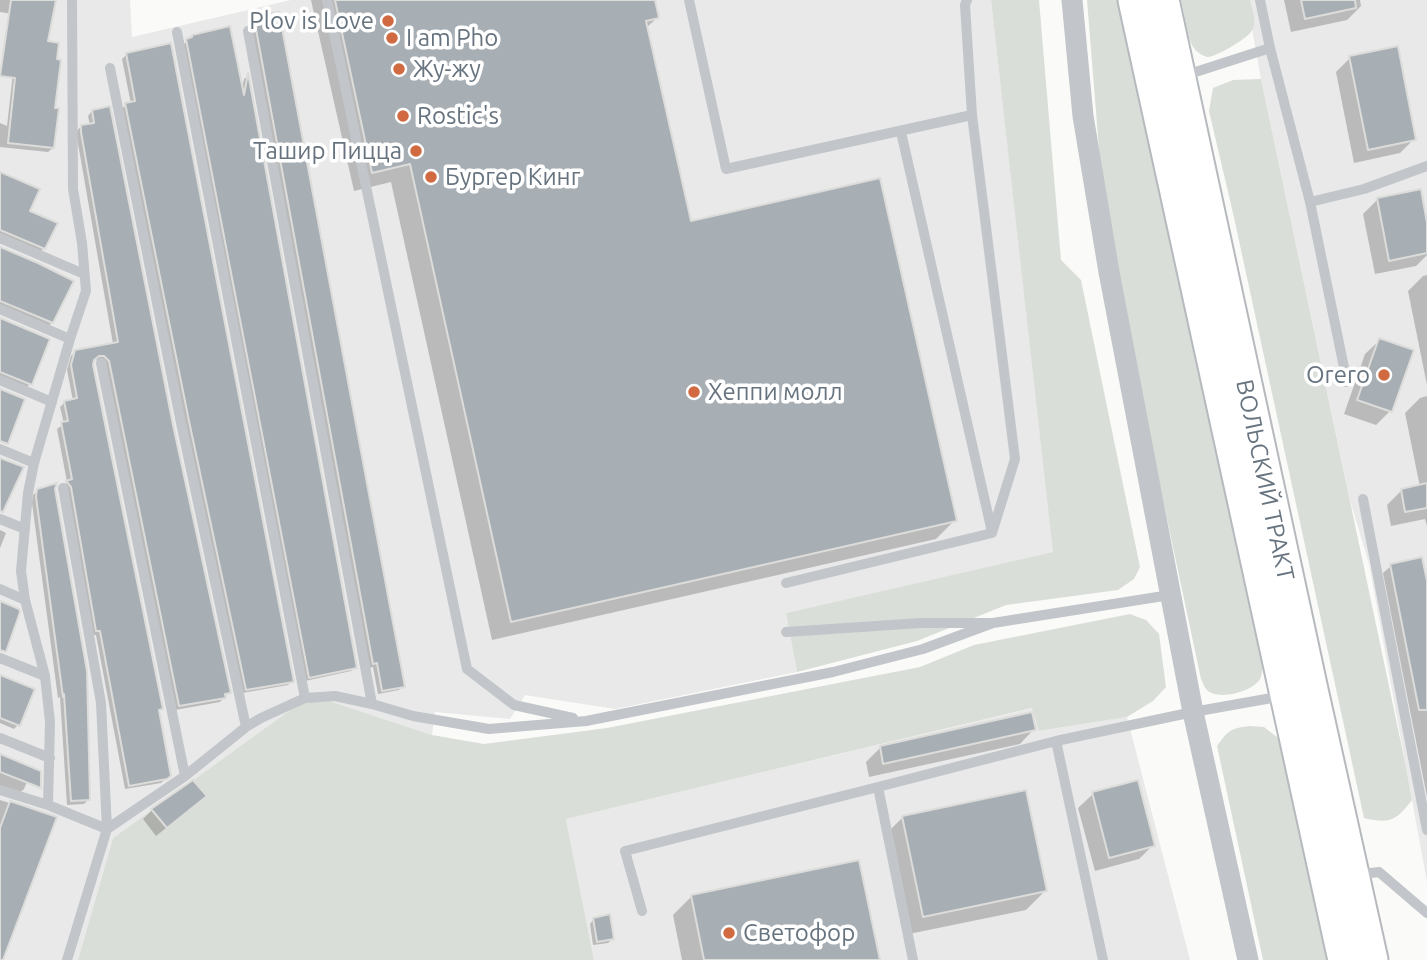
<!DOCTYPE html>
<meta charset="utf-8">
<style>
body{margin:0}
canvas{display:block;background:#fafaf8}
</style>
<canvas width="1427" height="960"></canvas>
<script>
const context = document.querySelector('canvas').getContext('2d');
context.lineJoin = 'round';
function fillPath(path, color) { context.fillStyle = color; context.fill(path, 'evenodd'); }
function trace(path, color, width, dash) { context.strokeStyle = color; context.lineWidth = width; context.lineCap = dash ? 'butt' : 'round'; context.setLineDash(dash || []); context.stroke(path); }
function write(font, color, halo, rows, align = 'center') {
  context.font = font + ' Ubuntu,sans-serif'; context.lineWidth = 7; context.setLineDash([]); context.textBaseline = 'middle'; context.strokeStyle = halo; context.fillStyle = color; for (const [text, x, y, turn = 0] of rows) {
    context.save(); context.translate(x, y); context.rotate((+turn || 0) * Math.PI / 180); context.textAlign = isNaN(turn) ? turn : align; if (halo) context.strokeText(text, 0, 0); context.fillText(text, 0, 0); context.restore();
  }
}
fillPath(new Path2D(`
 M0 0H130L132 37 291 0H991L1054 552 786 613 797 672 615 709 525 695 510 719 435 712 432 735 311 695 113 838 78 960H0Z
 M1247 0H1427V882L1369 564 1350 500 1261 79Z
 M1033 708 1040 731 1127 717 1190 960H594L566 819Z`), '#e8e9e8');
fillPath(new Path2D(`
 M991 0H1039L1061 260 1081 280 1140 567 1134 579 1118 590 1006 605 917 641 797 672 786 613 1053 552Z
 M1087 0H1121L1263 667C1262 671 1262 675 1260 679 1252 692 1218 701 1207 690 1204 687 1203 683 1201 679L1117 283 1099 149Z
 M1181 0H1250C1252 10 1258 23 1251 32 1246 39 1216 57 1208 57 1203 56 1196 52 1194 48 1188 41 1184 11 1181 0Z
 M1261 79 1405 762 1412 800C1396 821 1390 824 1364 818L1233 213 1209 111 1213 88 1233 80Z
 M1130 614 1146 620 1159 634 1166 687 1153 701 1127 717 1039 731 1032 708 566 819 594 960H78L113 838 311 695 432 735 484 744 607 728 920 667 974 645Z
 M1250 726 1264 727 1282 741 1329 960H1263L1217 746C1228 730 1232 728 1250 726Z`), '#daded8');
fillPath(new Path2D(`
 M0 0H54L46 43 53 109V148L48 152 0 147V123L7 126 21 2 12 14 0 12Z
 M311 0H653L657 18 646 28 690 223 955 520 936 539 492 640 391 182 354 191Z
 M1284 0H1360L1361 6 1347 20 1291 32Z
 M259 16 403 686 399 690 378 694 373 667 369 668 252 34 254 21Z
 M193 36 241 92 244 79 247 77 355 667 351 671 305 681 183 45Z
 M126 55 292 681 288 685 242 693 185 426 122 109 126 105 131 104 122 59Z
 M1350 58 1414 139 1400 153 1354 163 1336 72Z
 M92 111 172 425 229 692 220 702 175 710 99 360 92 359V365L161 709 158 713 169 775 161 783 125 789 96 635H92L63 486 67 482 57 429 64 424 60 407 65 402 73 401 67 370 71 356 76 351 113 344 77 138V131L81 126 90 125 88 116Z
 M0 174 27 212 44 248 40 252 0 235Z
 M1378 199 1427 233V255L1416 266 1375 274 1363 214Z
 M0 248 52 322 48 327 0 306Z
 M1427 275V385L1408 291 1423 276Z
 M0 319 30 384 26 388 0 377Z
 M1380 340 1390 411 1376 425 1344 414 1365 354Z
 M1427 396V526L1425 519 1391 526 1387 505 1402 490 1420 487 1405 413 1420 398Z
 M38 491 88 800 84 804 67 805 60 697 58 698 32 503 33 495Z
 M0 530 6 533 0 548Z
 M1391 566 1427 590V797L1383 573Z
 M0 676 18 725 14 729 0 723Z
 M1034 729 1020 744 869 777 866 762 880 748Z
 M0 756 32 769 24 789 19 793 0 788Z
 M193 782 195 805 156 836 143 819 152 810Z
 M1093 794 1153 845 1139 859 1095 871 1078 808Z
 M0 800 55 818 0 958Z
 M903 817 1045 891 1026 910 904 935 884 836Z
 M692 896 878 960H682L673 915Z
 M594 919 613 938 608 943 593 945 590 924Z`), '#0003');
const building = new Path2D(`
 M11 0H56L48 41 59 43 57 59 61 60 55 108H59L54 148 8 143 15 78 0 76Z
 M335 0H655L659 18 646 21 691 221 880 178 957 521 511 622 410 164 372 173Z
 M1301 0H1355L1356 8 1305 19Z
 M279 12 405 687 382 691 377 663 373 664 256 29 258 15Z
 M230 26 244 95 248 73 357 668 309 678 186 39 192 37V35Z
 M171 43 294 682 246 690 189 421 125 103 135 101 126 53Z
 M1398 46 1416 140 1368 150 1349 56Z
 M110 106 173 425 231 693 225 694 226 698 179 706 109 361 104 356H99L94 360 93 365 163 709 159 710 171 776 167 779 129 786 100 631H96L71 487 66 481 72 479 61 422 68 421 64 401 77 398 71 365 75 350 118 342 81 132V125L94 123 92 110Z
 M0 172 40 189 30 211 58 223 45 249 0 230Z
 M1421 189 1427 223V253L1389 261 1377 198Z
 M0 247 38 263 74 281 53 323 0 301Z
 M0 318 50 339 32 385 0 372Z
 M1379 338 1414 350 1392 412 1357 400Z
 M0 389 25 399 8 444 0 441Z
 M0 458 24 467 3 512 0 511Z
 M57 483 55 489 87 671 90 800 71 801 64 694 63 697 36 497 37 489Z
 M1427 483V508L1405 512 1401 489Z
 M1422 557 1427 581V710H1419L1390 564Z
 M0 601 19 609 20 612 6 652 0 650Z
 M0 675 35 689 20 726 0 718Z
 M1032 712 1036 730 883 764 880 746Z
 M0 754 41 771V788L0 772Z
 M193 780 207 796 167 828 151 809Z
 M1138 780 1155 846 1109 858 1092 792Z
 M1026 790 1047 891 923 917 902 816Z
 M10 801 57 817 3 960H0V828Z
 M859 860 880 960H704L691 895Z
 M610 914 614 939 597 942 593 918Z`);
fillPath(building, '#a7aeb4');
trace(building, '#dcdcda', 2);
const primary = new Path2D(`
 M1135 0 1345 960
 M1162 0 1311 690 1371 960`);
trace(primary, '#b6b9bd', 37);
trace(new Path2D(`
 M327 0 467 669 514 705 573 718
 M689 0 726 169 972 115
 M1260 0 1270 48 1310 202 1347 382
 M248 31 372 704
 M177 32 305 698
 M110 68 181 423 246 727
 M1183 76 1270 48
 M901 132 992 532
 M1310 202 1364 189 1427 166
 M0 238 84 274
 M0 309 70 339
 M101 363 185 776
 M0 380 52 402
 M0 449 34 463
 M1363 499 1427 830
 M0 519 25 529
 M786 583 992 533 1015 459 972 115 965 5 967 0
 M0 589 25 600
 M786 632 921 623H993L1170 595
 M0 658 45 676
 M0 738 50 758
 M1056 741 1103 960
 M0 790 48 805 107 829 101 703 63 488
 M48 805 50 722 45 676 25 600 21 571 28 493 34 463 70 339 86 291 82 243 73 189 72 0
 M1354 875 1379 872 1427 913
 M642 911 625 851 878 787
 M67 960 107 829 185 776 246 727 261 718 305 698 335 696 372 704 413 716 489 729 586 721 833 672 923 649 993 623
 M913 960 878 787 1056 741 1193 712 1283 696`), '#c2c5c9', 10);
trace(new Path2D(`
 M1072 0 1083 116 1109 272 1193 712 1248 960`), '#c2c5c9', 21);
trace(primary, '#fff', 33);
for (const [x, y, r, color] of [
 [388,21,7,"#d16941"],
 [392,38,7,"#d16941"],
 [399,69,7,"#d16941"],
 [403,116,7,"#d16941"],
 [416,151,7,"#d16941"],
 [431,177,7,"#d16941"],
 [1384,375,7,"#d16941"],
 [694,392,7,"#d16941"],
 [729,933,7,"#d16941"]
]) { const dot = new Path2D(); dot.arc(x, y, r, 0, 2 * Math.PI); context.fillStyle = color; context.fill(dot); trace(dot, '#fff', 2.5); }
write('24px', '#67747f', '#fff', [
 ["Plov is Love",374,21,"right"],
 ["I am Pho",406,38],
 ["Жу-жу",413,69],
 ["Rostic's",417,116],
 ["Ташир Пицца",402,151,"right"],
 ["Бургер Кинг",445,177],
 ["Orero",1370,375,"right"],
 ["Хеппи молл",708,392],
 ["Светофор",743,933]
], 'left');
write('24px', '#67747f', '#fff', [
 ["ВОЛЬСКИЙ ТРАКТ",1265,480,78]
]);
</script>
